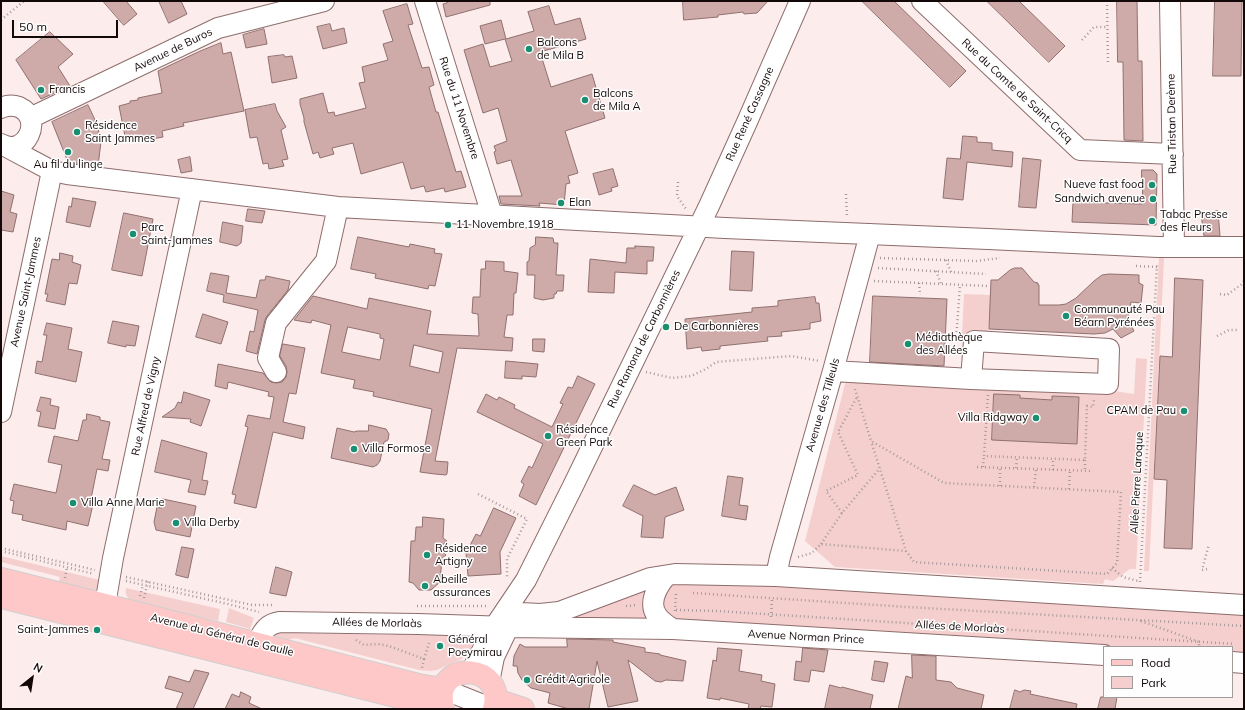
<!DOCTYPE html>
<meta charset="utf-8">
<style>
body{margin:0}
#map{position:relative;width:1245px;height:710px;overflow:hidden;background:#fcecec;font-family:Mulish,sans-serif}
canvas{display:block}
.frame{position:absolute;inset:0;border:2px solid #130808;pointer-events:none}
.legend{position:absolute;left:1103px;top:646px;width:130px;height:52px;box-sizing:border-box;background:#fefefe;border:1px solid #a09c9c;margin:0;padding:5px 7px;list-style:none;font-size:12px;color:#130808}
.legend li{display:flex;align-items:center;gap:8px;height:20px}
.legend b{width:20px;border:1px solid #a09c9c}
.north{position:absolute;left:12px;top:658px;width:40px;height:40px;-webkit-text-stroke:3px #fefefe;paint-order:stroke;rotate:30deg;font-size:11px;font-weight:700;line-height:16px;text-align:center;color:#130808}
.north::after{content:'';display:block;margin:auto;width:14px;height:18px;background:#130808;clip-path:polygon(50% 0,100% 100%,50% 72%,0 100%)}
.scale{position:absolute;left:12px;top:20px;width:106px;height:18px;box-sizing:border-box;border:2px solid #130808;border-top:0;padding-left:5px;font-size:12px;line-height:14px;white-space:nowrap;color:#130808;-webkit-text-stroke:3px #fefefe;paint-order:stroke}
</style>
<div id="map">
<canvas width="1245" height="710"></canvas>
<div class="frame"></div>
<ul class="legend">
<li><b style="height:5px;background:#ffc8c8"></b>Road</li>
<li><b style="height:11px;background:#f4cfcd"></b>Park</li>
</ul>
<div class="north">N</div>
<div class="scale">50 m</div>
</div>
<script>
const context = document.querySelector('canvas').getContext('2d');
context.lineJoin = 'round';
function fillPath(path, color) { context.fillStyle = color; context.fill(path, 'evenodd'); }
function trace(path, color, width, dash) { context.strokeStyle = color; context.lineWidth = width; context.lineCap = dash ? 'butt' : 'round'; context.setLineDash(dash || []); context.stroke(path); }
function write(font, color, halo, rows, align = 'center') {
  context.font = font + ' Mulish,sans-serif'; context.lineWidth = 3; context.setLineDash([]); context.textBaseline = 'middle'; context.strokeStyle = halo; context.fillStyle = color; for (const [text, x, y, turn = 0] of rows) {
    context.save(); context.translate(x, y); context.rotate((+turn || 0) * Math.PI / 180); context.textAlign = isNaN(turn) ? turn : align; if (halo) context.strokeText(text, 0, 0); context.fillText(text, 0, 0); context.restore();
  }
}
fillPath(new Path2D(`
 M1159 258H1164L1149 571H1144Z
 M964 294 991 295 988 337 962 336Z
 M1136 358 1147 359 1136 569H1130L1113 581 1105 579 1103 584 835 567 805 541 846 380 959 389 960 382 1100 389 1134 394Z
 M1 556 104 581 100 590 95 592 58 583 60 577 1 562Z
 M682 580 1244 614V656L1232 655V647H1104L667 620 658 599 663 587Z
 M646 583 655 619 563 623V613Z
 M126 588 220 609 218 621 131 601C126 596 125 594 126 588Z
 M229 608 254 618 250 629 226 622Z
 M272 630H292L295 633 394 635 397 632 475 635 477 639 472 652 460 660 437 670 430 671 419 670 295 638 288 640 272 635Z`), '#f4cfcd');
const building = new Path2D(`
 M103 1H126L137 14 124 25Z
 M159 1H181L187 14 169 23Z
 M446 1H490V5L446 17 443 4 447 3Z
 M683 1H768L757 13 744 14 743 12 718 15V17L684 20Z
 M862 1H894L966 71 950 87Z
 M987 1H1019L1065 46 1049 62Z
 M1117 1H1137L1138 61H1142L1143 141 1124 140 1123 62H1118Z
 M1215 1H1242L1241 76H1213Z
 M407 4 413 24 408 25 422 68 429 67 434 85 429 87 436 112H438L456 172 461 171 466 187 445 192 444 188 426 192 424 186 411 189 403 162 361 174 353 143 332 148 334 154 320 158 318 152 313 154 304 122V118L300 104V99L323 93 328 113 334 112 335 116 366 108 359 83 365 82 362 67 388 60 383 44 393 41 383 11Z
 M549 6 555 25 580 18 586 39 540 52 551 87 592 74 605 118 565 131 578 173 568 176 570 183 566 184 564 205 539 203 540 206 501 204 499 196H522L511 160 497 164 494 152 496 151 494 146 507 141 498 108 483 113 464 50 483 44 490 67 512 61 505 39 485 44 480 26 501 20 506 39 534 31 528 12Z
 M330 24 332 31 344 28 347 43 323 49 317 27Z
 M264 29 267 44 246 48 243 35Z
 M50 32 73 54 58 67 70 86 41 99 16 60Z
 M221 43 223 54 231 52 244 111 183 123 184 126 162 131 163 137 141 141 140 138 126 141 119 106 130 103V101L138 100V98L162 93 158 71 198 52Z
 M284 55 285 57 292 56 297 78 272 83 268 57Z
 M275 104 277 111 286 127 281 130 288 159 282 160 284 166 269 169 268 163 263 164 257 137 250 138 245 110Z
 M88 105 97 124 101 142 98 166 68 162 52 122Z
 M963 136 977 137V142L992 143V150L1013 152 1012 167 967 162 963 200 943 198 947 158 960 159Z
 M190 157 192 171 181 173 178 160Z
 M1023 158 1041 160 1036 208 1019 207Z
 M613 169 618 186 611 188 612 191 599 195 593 174Z
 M1142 170H1153L1157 174 1156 225 1072 222 1073 202 1142 204 1143 182H1142Z
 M1 191 14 195 10 212 17 214 13 232 1 230Z
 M73 198 96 202 90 227 66 222 69 206 71 207Z
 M248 209 265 211 262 223 246 221Z
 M1218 211 1220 236H1204L1201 214Z
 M124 213 153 219 142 276 112 270Z
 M223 222 243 226 241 243 237 246 220 242Z
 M358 237 409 247 410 244 435 249 434 253 442 254 435 286 429 285 428 289 414 286 375 278 376 274 351 269Z
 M536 237 553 238 554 243H558L556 275H564L563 291H557L556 294H554V298L543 300 534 298 535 275H527V262L529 261 530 248 535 245Z
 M635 246 654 247 653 261H647V274L615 272 614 293 588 292 590 259 626 263 627 248H635Z
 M732 251 754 252 752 291 730 290Z
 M60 253 73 256 72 262 81 265 77 284 69 283 65 305 46 301 48 294H45L52 259 59 260Z
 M486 261 504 262V271L518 273 516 293H514L513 315H507L504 337 513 338 512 351 457 348 435 461 448 462 447 474 446 475 435 474 420 472 432 409 373 396 374 392 353 388 355 380 321 373 331 325 312 320 311 323 294 320 313 296 367 309 369 298 431 311 427 334 479 336 478 314 472 313 473 297H480L481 269H485ZM348 327 380 334V338L384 339 380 360 342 352ZM414 345 443 352 439 373 410 366Z
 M1015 268H1022L1034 282 1038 283V285H1039V305H1059L1066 304 1076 298 1094 281 1102 275 1109 274 1139 275V283L1143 285 1141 303 1131 302 1128 319 1134 331 1121 338 1113 329 1105 333 1094 334 989 329 991 280H998L1010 270Z
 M211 273 229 276 226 293 256 298 260 280H265L266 276 290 281 288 290 267 316 265 320 257 354 246 351 250 331 254 332 258 310 223 302 224 295 207 291Z
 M1175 278 1203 280 1192 549 1164 548 1167 480 1154 479 1160 356 1172 357Z
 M873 296 947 299 944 366 870 362Z
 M815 297 816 303H819L821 321 810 323V329L781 332 782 336 767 337 768 341 720 346V349L702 351 701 347 687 349 685 319 752 312V308L778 306V301Z
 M203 314 228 322 221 344 196 337Z
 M113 321 139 326 135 346 126 345V347L108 343Z
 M47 323 72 328 68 349 82 352 76 382 35 373 37 361 42 362 47 335H44Z
 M533 339H545L544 352 533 351Z
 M283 344 305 348 296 394 289 393 283 422 305 427 303 439 273 432 256 508 234 503 236 495 232 494 248 427 245 426 248 415 270 419 274 397 268 396 269 392 228 382 227 389 215 386 218 364 263 373 271 382 276 383 282 382 286 377 287 372 286 366 280 356Z
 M506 361 538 364 536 377 522 376V379L505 378Z
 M578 376 595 384 536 505 519 496 524 484 521 482 529 466 532 468 543 444 477 412 486 394 497 400 499 397 515 405 514 408 552 427 563 404 560 403 568 387 572 388Z
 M184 392 210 400 201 426 190 422 191 419 162 417 175 408 178 402 181 403Z
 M994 394 1020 395V398L1052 400V396L1079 397 1077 444 992 440Z
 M41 397 51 399 50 405 59 407 55 429 38 426 41 412 37 411Z
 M87 414 100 417V420L110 422 102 459 110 460 108 471 97 469 91 499 94 500 88 526 67 521 66 530 22 520 23 515 12 513 14 501 10 500 14 484 56 493 62 465 48 462 54 436 78 441 83 420H86Z
 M369 425 386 429 389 434 388 440 384 442 380 461 377 465 373 467 331 458 337 428 354 432 357 431H368Z
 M162 440 207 453 202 480 208 481 205 495 188 492 191 480 155 472Z
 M728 476 743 478 739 505 748 506 746 520 722 516Z
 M634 485 655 495 676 487 684 510 665 517 663 538 641 537 643 516 623 506Z
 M163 499 196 506 190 537 156 530 154 522 157 507 161 508Z
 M494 508 516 518 500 552 501 574 468 576 466 553 476 534 480 536Z
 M423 517 444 519 443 538 447 541 439 548 446 555 442 558 440 582 431 590H419L413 583 409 582 411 541H415L416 527H422Z
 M182 547 194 549 188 578 176 575Z
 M276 567 292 572 286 596 270 593Z
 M567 639 613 640V642L645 648V652L660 654V655L686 661 683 681 666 680 661 682 655 681 628 660 638 701 608 707 597 661 589 709H569L548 703 550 693 531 688 522 680 518 673 517 666H513L514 656 520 644 525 647H567Z
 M718 648 742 650 739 671 762 675 761 681 775 684 772 707 761 706 760 709H748L749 704 720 698V700L707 698 713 660 716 661Z
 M803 648 828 650 824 672 811 670 809 682 794 680 796 661 801 662Z
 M912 655 936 656V680L951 682 957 688 984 695 981 709H898L906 676 912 678Z
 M875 661 888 663 884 682 872 680Z
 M195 670 209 673 193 709H176L183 693 165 688 169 676 189 682Z
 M830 685 841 688 842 687 873 695 870 709H825Z
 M1015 690 1020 692 1024 690 1031 691 1030 694 1077 704 1076 709H1010Z
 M241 692 251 697 249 703 262 709H225L232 694 239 697Z
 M1101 697H1117L1115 709H1098Z`);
fillPath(building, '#ceaba9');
trace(building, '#90706f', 1);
const minor = new Path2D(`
 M425 1 492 215
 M922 1 1080 150 1173 154
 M1170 1 1174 247
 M1 108C7 105 13 105 19 107 45 119 25 158 1 144
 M30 118 218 28 324 1
 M3 145 52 171 67 174 338 207 725 228 988 239 1158 247H1244
 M833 371 971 379 974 341 1109 349 1108 384 971 379
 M276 372 268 358 276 323 326 261 338 207
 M1 412 52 171
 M666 576C657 587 647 604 658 617 662 622 668 626 673 629
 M776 576 780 557 833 371 870 234
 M520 613 540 614 559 612 650 578 675 574 776 576 1244 605
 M96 617 105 605 113 558 192 189
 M257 643C263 632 266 624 280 622L418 624 508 627 673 629 1104 655
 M1232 662 1244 663
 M471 672 495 626 526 580 573 486 709 206 747 122 800 1
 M489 682 494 657 505 634
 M443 689 493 709`);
const major = new Path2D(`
 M1 579 105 605 418 685 443 689
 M1 597 443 708
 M496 700 523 709
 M442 702C436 660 507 663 494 709`);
trace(minor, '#8d6d6c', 22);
trace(major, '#d0cece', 24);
trace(new Path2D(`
 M1107 1 1108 64
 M1 20 24 1
 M1082 40 1094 27H1107
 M678 182 677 196 686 209
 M846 194 847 217
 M880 258 976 261 1000 258
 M946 260 951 272
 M1136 266 1157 267
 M878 268 986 274
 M936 271 941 284
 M874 281 988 286
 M919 283 920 295
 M1220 294 1227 295 1242 284 1244 281
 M1217 336 1229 330H1237
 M956 340 960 285
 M646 372 672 378 691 376 706 369 716 362 791 356 820 361
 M855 389 871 441 944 483 1121 492 1117 563 1107 574 914 562 906 551 871 441
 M988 395 984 456 1085 460 1087 406 1093 407 1094 400
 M1085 460V471
 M977 467 1093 471
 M983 467 984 456
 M1016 468 1017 458
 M1053 470V459
 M1000 486V467
 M1034 487 1036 469
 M1069 489 1070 470
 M478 494 527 519 507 559V577
 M842 513 826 491 858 475 838 432 857 397
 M821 544 842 513 880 468
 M1 548 95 570
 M1 551 94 574
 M798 557 812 553 821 544 906 551
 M1112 568 1123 577 1138 581
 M1207 569 1202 570 1209 544
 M126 577 252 605H274
 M65 578 67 567
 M126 581 228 604 259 612
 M1140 582 1157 264
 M693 593 907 607 1244 626
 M140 596 143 585
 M144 598 148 581
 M417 606H488
 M626 606 637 605
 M676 610 718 611 1234 644
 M675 611 676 592
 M771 617 772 598
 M1141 621 1199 642V647
 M356 640 364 645 378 644 389 646 424 659 422 668
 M424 659 430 640`), '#a89a9a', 2.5, [1, 3]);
trace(minor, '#fff', 20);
trace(major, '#ffc8c8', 22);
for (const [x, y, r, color] of [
 [529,49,4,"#198f71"],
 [41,90,4,"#198f71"],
 [585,100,4,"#198f71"],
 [77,132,4,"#198f71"],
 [68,152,4,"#198f71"],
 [1152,185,4,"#198f71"],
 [1153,199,4,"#198f71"],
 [561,203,4,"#198f71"],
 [1152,221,4,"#198f71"],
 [448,225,4,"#198f71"],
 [133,234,4,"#198f71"],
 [1066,316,4,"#198f71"],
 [666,327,4,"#198f71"],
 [908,344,4,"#198f71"],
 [1184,411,4,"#198f71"],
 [1036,418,4,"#198f71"],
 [548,436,4,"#198f71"],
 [354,449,4,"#198f71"],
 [73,503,4,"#198f71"],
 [176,523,4,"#198f71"],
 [427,555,4,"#198f71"],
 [425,586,4,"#198f71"],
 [97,630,4,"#198f71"],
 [440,646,4,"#198f71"],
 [527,680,4,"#198f71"]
]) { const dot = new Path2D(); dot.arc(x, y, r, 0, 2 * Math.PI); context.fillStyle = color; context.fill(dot); trace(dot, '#fefefe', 1.5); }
write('11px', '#130808', '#fefefe', [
 ["Balcons",537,43],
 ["de Mila B",537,56],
 ["Francis",49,90],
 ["Balcons",593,94],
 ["de Mila A",593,107],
 ["Résidence",85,126],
 ["Saint Jammes",85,139],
 ["Au fil du linge",68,165,"center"],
 ["Nueve fast food",1144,185,"right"],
 ["Sandwich avenue",1145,199,"right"],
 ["Elan",569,203],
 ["Tabac Presse",1160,215],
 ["des Fleurs",1160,228],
 ["11 Novembre 1918",456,225],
 ["Parc",141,228],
 ["Saint-Jammes",141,241],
 ["Communauté Pau",1074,310],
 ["Béarn Pyrénées",1074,323],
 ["De Carbonnières",674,327],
 ["Médiathèque",916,338],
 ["des Allées",916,351],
 ["CPAM de Pau",1176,411,"right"],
 ["Villa Ridgway",1028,418,"right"],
 ["Résidence",556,430],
 ["Green Park",556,443],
 ["Villa Formose",362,449],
 ["Villa Anne Marie",81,503],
 ["Villa Derby",184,523],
 ["Résidence",435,549],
 ["Artigny",435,562],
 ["Abeille",433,580],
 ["assurances",433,593],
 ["Saint-Jammes",89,630,"right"],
 ["Général",448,640],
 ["Poeymirau",448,653],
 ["Crédit Agricole",535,680]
], 'left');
write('11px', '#130808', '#fefefe', [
 ["Avenue de Buros",173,50,-26],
 ["Rue du Comte de Saint-Cricq",1017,91,43],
 ["Rue du 11 Novembre",459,108,72],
 ["Rue René Cassagne",750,114,-66],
 ["Rue Tristan Derème",1172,124,-91],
 ["Avenue Saint-Jammes",26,292,-78],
 ["Rue Ramond de Carbonnières",644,339,-64],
 ["Avenue des Tilleuls",823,405,-74],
 ["Rue Alfred de Vigny",146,406,-78],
 ["Allée Pierre Laroque",1137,483,-87],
 ["Allées de Morlaàs",377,623,1],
 ["Allées de Morlaàs",960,627,3],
 ["Avenue du Général de Gaulle",222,635,14],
 ["Avenue Norman Prince",806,637,3]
]);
</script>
